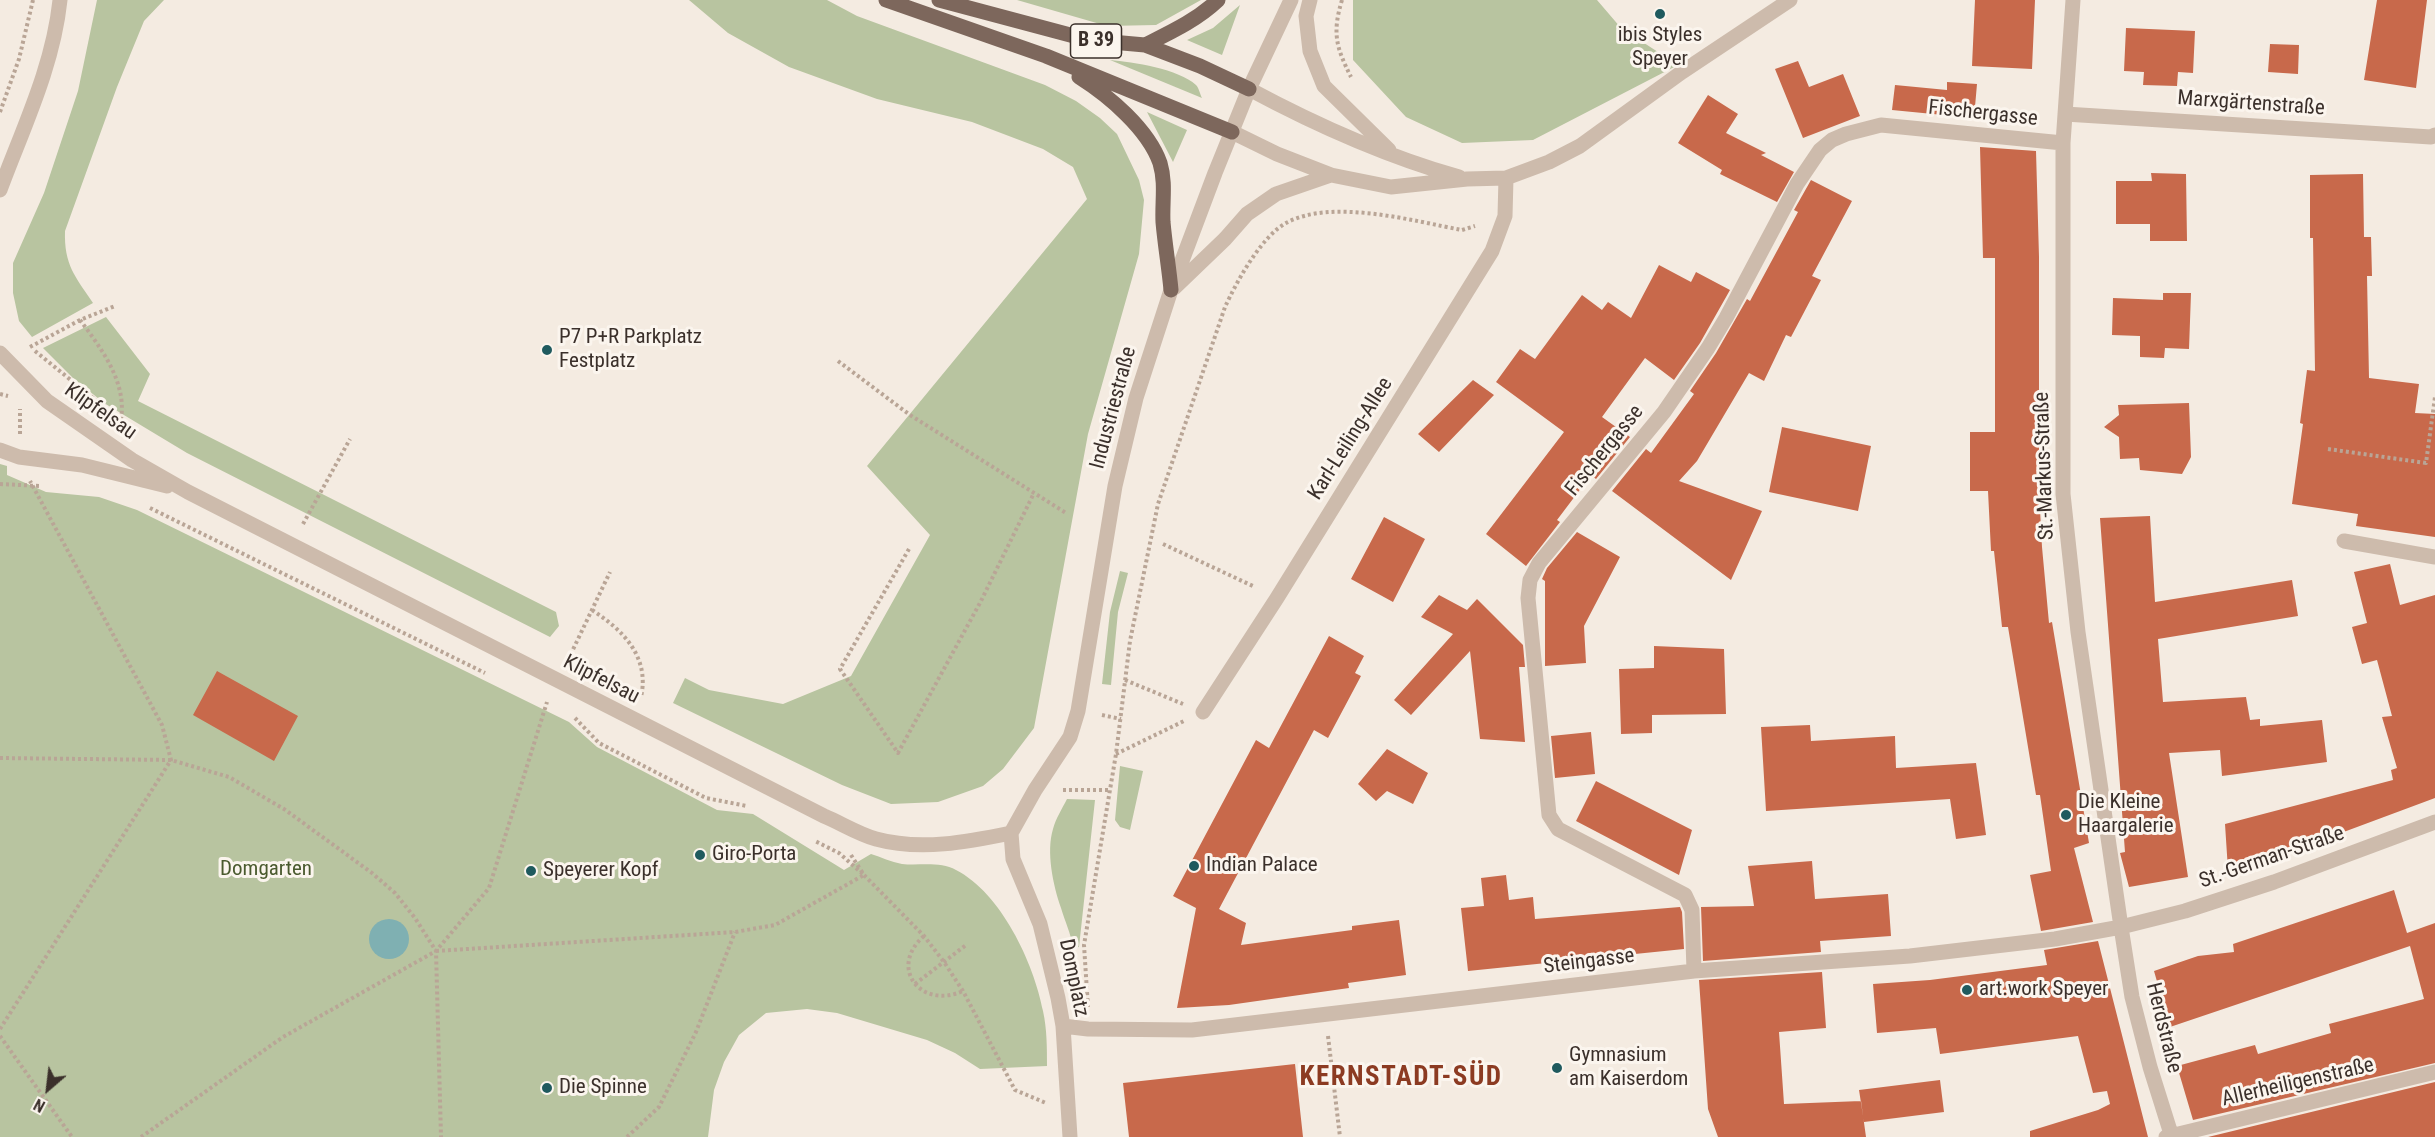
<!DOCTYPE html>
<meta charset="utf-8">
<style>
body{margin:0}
#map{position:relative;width:2435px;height:1137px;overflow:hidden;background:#f4ebe1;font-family:"Roboto Condensed",sans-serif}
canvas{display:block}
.north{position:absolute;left:18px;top:1059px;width:60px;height:60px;-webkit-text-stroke:4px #fbf5ee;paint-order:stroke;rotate:208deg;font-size:16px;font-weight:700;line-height:24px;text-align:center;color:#3b302b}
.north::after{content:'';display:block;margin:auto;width:21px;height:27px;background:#3b302b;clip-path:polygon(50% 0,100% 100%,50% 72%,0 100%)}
</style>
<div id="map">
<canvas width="2435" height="1137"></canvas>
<div class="north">N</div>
</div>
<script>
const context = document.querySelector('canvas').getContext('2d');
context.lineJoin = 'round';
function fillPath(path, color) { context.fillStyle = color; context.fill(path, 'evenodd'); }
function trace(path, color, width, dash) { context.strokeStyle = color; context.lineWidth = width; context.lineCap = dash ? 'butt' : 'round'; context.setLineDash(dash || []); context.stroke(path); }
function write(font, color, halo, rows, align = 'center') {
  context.font = font + ' "Roboto Condensed",sans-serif'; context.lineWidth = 6; context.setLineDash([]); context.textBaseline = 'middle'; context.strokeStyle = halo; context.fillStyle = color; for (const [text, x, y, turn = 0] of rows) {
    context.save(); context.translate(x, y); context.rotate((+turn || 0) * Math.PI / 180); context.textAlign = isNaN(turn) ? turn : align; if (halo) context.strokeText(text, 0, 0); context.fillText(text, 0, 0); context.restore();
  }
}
fillPath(new Path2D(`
 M97 0H164L144 21 117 87 65 231C64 265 75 276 93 303L32 337 19 321 13 293V263L44 193 78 91Z
 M689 0H827L857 16 1045 85 1076 101 1100 118 1117 134 1139 180 1144 200 1139 254 1088 434 1034 728 1003 769 983 786 938 802 891 804 842 785 673 703 685 678 709 690 783 704 851 676 930 535 867 466 1087 199 1073 167 1043 149 972 122 877 99 789 67 728 33Z
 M1017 0H1201L1156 25 1107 26Z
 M1353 0H1597L1621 28 1678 65 1533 140 1462 143 1406 117 1353 60Z
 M1240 5 1222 55 1187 40 1213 28Z
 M1110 60C1133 62 1179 69 1196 85 1199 88 1200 94 1202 98Z
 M1147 112 1187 130 1173 162Z
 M106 317 150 374 138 401 556 612 559 626 550 637 187 453 104 403 73 378 43 348Z
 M0 464 7 466V475L46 492 99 497 137 510 569 722 597 747 717 810 753 814 844 870 871 854C881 857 891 862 902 864 919 866 940 861 956 870 1001 893 1034 963 1043 1011 1047 1029 1047 1048 1047 1066L980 1069 955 1053 927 1040 837 1013 807 1009 766 1013 739 1035 724 1062 714 1090 708 1137H0Z
 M1120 571 1128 573 1118 612 1111 685 1102 684 1110 612Z
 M1120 766 1143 771 1130 830 1120 827 1115 820Z
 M1067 799 1095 800 1079 947 1073 948C1071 933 1065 922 1061 908 1053 885 1046 852 1053 829 1056 818 1062 809 1067 799Z`), '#b8c4a0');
fillPath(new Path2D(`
 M369 939a20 20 0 1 1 40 0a20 20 0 1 1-40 0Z`), '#7fb0b2');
fillPath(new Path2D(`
 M1975 0H2035L2032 69 1972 66Z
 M2377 0H2427L2416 88 2364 80Z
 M2126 28 2195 31 2193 73 2178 72 2177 86 2143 85 2144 72 2124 71Z
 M2270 44 2299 45 2298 74 2268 72Z
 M1798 61 1809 87 1843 74 1860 116 1803 138 1775 69Z
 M1947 82 1977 84 1974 118 1892 110 1895 85 1947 90Z
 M1708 95 1738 114 1726 133 1766 153 1761 155 1794 172 1777 202 1720 174 1722 170 1678 143Z
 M1980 147 2036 151 2039 257V491L2042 547 2049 623 2052 622 2089 843 2074 848 2093 922 2041 931 2030 875 2051 871 2040 795H2036L2008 627H2002L1994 551H1991L1988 491H1970V432H1995V258H1983Z
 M2151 173 2186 174 2187 241H2150V224H2116V181H2152Z
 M2363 174 2364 237H2371L2372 276H2367L2369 378 2419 384 2415 413 2435 414V537L2356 526 2358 514 2292 504 2303 424 2300 423 2307 370 2315 371 2313 238H2310V175Z
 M1811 180 1852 201 1812 276 1821 280 1791 337 1786 335 1764 381 1749 373 1697 461 1679 481 1762 511 1731 580 1612 491 1646 449 1651 453 1694 394 1690 391 1716 353 1747 299 1750 301 1798 212 1794 210Z
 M1659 265 1691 282 1696 272 1730 290 1700 343 1674 380 1645 358 1602 417 1630 437 1596 479 1591 475 1557 520 1560 522 1526 566 1486 534 1564 432 1496 382 1520 349 1535 359 1582 295 1602 310 1608 302 1631 318Z
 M2163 293H2191L2189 349 2165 348 2164 358 2140 357V336L2112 335 2113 298 2163 300Z
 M1473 380 1494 395 1439 452 1418 434Z
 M2189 403 2191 457 2182 474 2140 470 2139 458 2120 459 2119 437 2104 427 2119 415 2118 405Z
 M1782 427 1871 446 1858 511 1769 492Z
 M2150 516 2155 602 2292 580 2298 616 2158 639 2163 702 2246 697 2250 720 2260 719V726L2322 720 2327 762 2222 776 2220 750 2169 753 2188 877 2129 887 2120 853 2125 852 2100 518Z
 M1384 517 1425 539 1393 602 1351 579Z
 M1577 532 1620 557 1584 626 1586 663 1545 666V581L1542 579 1547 568Z
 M2390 564 2400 605 2435 595V798L2298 849 2228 870 2225 824 2393 780 2391 770 2397 768 2382 717 2392 716 2377 660 2362 664 2352 627 2367 623 2354 572Z
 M1439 595 1467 610 1477 599 1523 645 1525 667H1519L1525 742 1480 739 1470 651 1411 715 1394 700 1453 634 1421 617Z
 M1329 636 1364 656 1355 673 1361 676 1328 738 1314 730 1219 909 1246 923 1241 945 1352 930V926L1399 920 1406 975 1348 983 1349 988 1229 1005 1177 1008 1196 908 1173 896 1256 740 1269 748Z
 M1654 646 1724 649 1726 714 1652 715V733L1621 734 1619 669 1654 668Z
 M217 671 298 716 274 761 193 715Z
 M1810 725 1811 741 1895 736 1896 768 1976 763 1986 835 1956 839 1950 799 1766 811 1761 727Z
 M1591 732 1595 774 1555 778 1551 736Z
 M1387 749 1428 773 1413 804 1387 791 1376 801 1358 784Z
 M1596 781 1692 830 1679 875 1576 821Z
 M1812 861 1815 899 1888 894 1891 936 1820 941 1821 952 1703 961 1701 907 1754 906 1748 866Z
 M1506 875 1509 900 1533 897 1535 919 1680 907 1682 912 1684 949 1468 971 1461 908 1484 906 1481 878Z
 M2394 890 2407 933 2435 923V1063L2193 1120 2177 1066 2255 1045 2258 1054 2331 1033 2329 1024 2424 999 2410 946 2170 1027 2154 971 2198 956 2234 952 2233 944Z
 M2098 941 2148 1137H2030V1131L2098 1110 2110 1104 2107 1091 2093 1093 2078 1036 1940 1054 1936 1028 1877 1033 1873 984 1930 980 2047 965 2044 950Z
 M1822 972 1826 1028 1779 1032 1784 1104 1861 1101 1866 1137H1718L1708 1109 1699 980Z
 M1295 1064 1303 1137H1129L1123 1083Z
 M1940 1080 1944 1112 1864 1122 1859 1090Z
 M2435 1082V1137H2208Z`), '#c8694b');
trace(new Path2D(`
 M1342 0C1332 33 1336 47 1351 77
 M0 112 19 59 33 0
 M80 320C101 348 127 382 121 419
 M30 347 80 320 115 306
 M35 351 125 424
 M838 361 910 415 1066 513
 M0 394 8 396
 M20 434V409
 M2328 449 2426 463 2435 397
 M0 484 40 486
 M150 508 485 673
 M303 524 350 439
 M1163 544 1255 587
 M909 549 840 669 898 753 981 601 1034 493
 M592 610C623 630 650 657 641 697
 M568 660 610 572
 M1125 680 1183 704
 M1102 715 1121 719
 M575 718 599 743 706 798 747 806
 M1116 754 1184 721
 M0 758 171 760 229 777 284 809 372 873 395 893 415 918 436 951 441 1137
 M1063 790H1111
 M851 855 864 875 924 936 944 962 963 991 1015 1090 1046 1103
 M924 936C888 967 920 1010 963 991
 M436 951 735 932 775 925 864 875 839 853 815 841
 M915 984 966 945
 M1088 1007 1084 945 1116 754 1130 641 1158 504 1225 307C1237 281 1261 237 1286 223 1332 198 1413 221 1462 230L1475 226
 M0 1029 171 760 162 725 30 481
 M0 1036 72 1137
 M1328 1036 1340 1137
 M141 1137 283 1037 436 951 489 888 547 702
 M627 1137 659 1107 696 1032 735 932`), '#b9a596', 4, [3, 3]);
trace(new Path2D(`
 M1310 0 1306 16 1310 51 1324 86 1389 150
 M2073 0 2063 143V494L2078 632 2121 927 2132 997 2150 1067 2172 1137
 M1249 89C1316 125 1385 156 1459 177
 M2065 114 2431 137 2435 135
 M1232 132 1277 154 1331 175 1391 187 1467 179 1506 178 1549 162 1580 146 1682 72 1790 0
 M0 190C23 128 53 67 60 0
 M1174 288 1225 239 1247 214 1276 194 1331 175
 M0 353 47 401 132 460 188 492 824 816C841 823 858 834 876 839 920 851 968 842 1011 833
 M0 450 19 457 82 465 167 486
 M2344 541 2435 557
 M1203 712 1277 598 1492 251 1505 216 1506 178
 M1011 833 1035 790 1070 737 1078 711 1115 486 1136 398 1171 290 1215 173 1249 89 1291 0
 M1011 833 1013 859 1040 924 1058 998 1063 1026 1070 1137
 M1694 971 1692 910 1685 895 1558 829 1549 815 1528 598 1530 580 1539 563 1664 412 1708 348 1726 318 1797 184 1820 150 1832 140 1846 134 1881 125 2063 143
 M1063 1026 1088 1029 1192 1030 1694 971 1910 956 2055 939 2121 927 2185 911 2274 882 2435 822
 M2166 1137 2435 1072`), '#cdbbac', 15);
trace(new Path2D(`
 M886 0 1046 56 1232 132
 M939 0 1089 40 1145 45 1200 66 1249 89
 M1145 45C1171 32 1197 20 1218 0
 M1079 77C1109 96 1148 129 1160 163 1166 183 1162 202 1163 222 1165 245 1169 268 1171 290`), '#7d675c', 15);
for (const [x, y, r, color] of [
 [1660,14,6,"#1f5a5e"],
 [547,350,6,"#1f5a5e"],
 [2066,815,6,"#1f5a5e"],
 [700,855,6,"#1f5a5e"],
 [1194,866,6,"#1f5a5e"],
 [531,871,6,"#1f5a5e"],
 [1967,990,6,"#1f5a5e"],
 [1557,1068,6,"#1f5a5e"],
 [547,1088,6,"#1f5a5e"]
]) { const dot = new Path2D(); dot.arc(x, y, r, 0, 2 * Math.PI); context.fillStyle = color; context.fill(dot); trace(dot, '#fbf5ee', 2); }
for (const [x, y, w] of [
 [1096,41,51]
]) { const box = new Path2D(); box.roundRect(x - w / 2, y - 17, w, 34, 4.5); context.fillStyle = '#fbf5ee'; context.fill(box); trace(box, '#3b302b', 1.5); }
write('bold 20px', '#3b302b', null, [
 ["B 39",1096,41]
]);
write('21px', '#3b302b', '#fbf5ee', [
 ["ibis Styles",1660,36,"center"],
 ["Speyer",1660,60,"center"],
 ["P7 P+R Parkplatz",559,338],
 ["Festplatz",559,362],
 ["Die Kleine",2078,803],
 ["Haargalerie",2078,827],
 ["Giro-Porta",712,855],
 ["Indian Palace",1206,866],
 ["Speyerer Kopf",543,871],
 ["art.work Speyer",1979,990],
 ["Gymnasium",1569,1056],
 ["am Kaiserdom",1569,1080],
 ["Die Spinne",559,1088]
], 'left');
write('21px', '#3b302b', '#fbf5ee', [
 ["Marxgärtenstraße",2251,104,4],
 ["Fischergasse",1983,114,6],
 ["Industriestraße",1114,408,-75],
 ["Klipfelsau",100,412,35],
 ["Karl-Leiling-Allee",1351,439,-58],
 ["Fischergasse",1605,451,-51],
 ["St.-Markus-Straße",2045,466,-92],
 ["Klipfelsau",601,680,27],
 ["St.-German-Straße",2272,858,-19],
 ["Steingasse",1589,962,-7],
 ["Domplatz",1073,978,78],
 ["Herdstraße",2163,1028,76],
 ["Allerheiligenstraße",2298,1083,-13]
]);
write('21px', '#4a5a2e', '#fbf5ee', [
 ["Domgarten",266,870]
]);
context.letterSpacing = '1.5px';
write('bold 27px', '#8c3b22', '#fbf5ee', [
 ["KERNSTADT-SÜD",1401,1078]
]);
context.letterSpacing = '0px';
</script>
